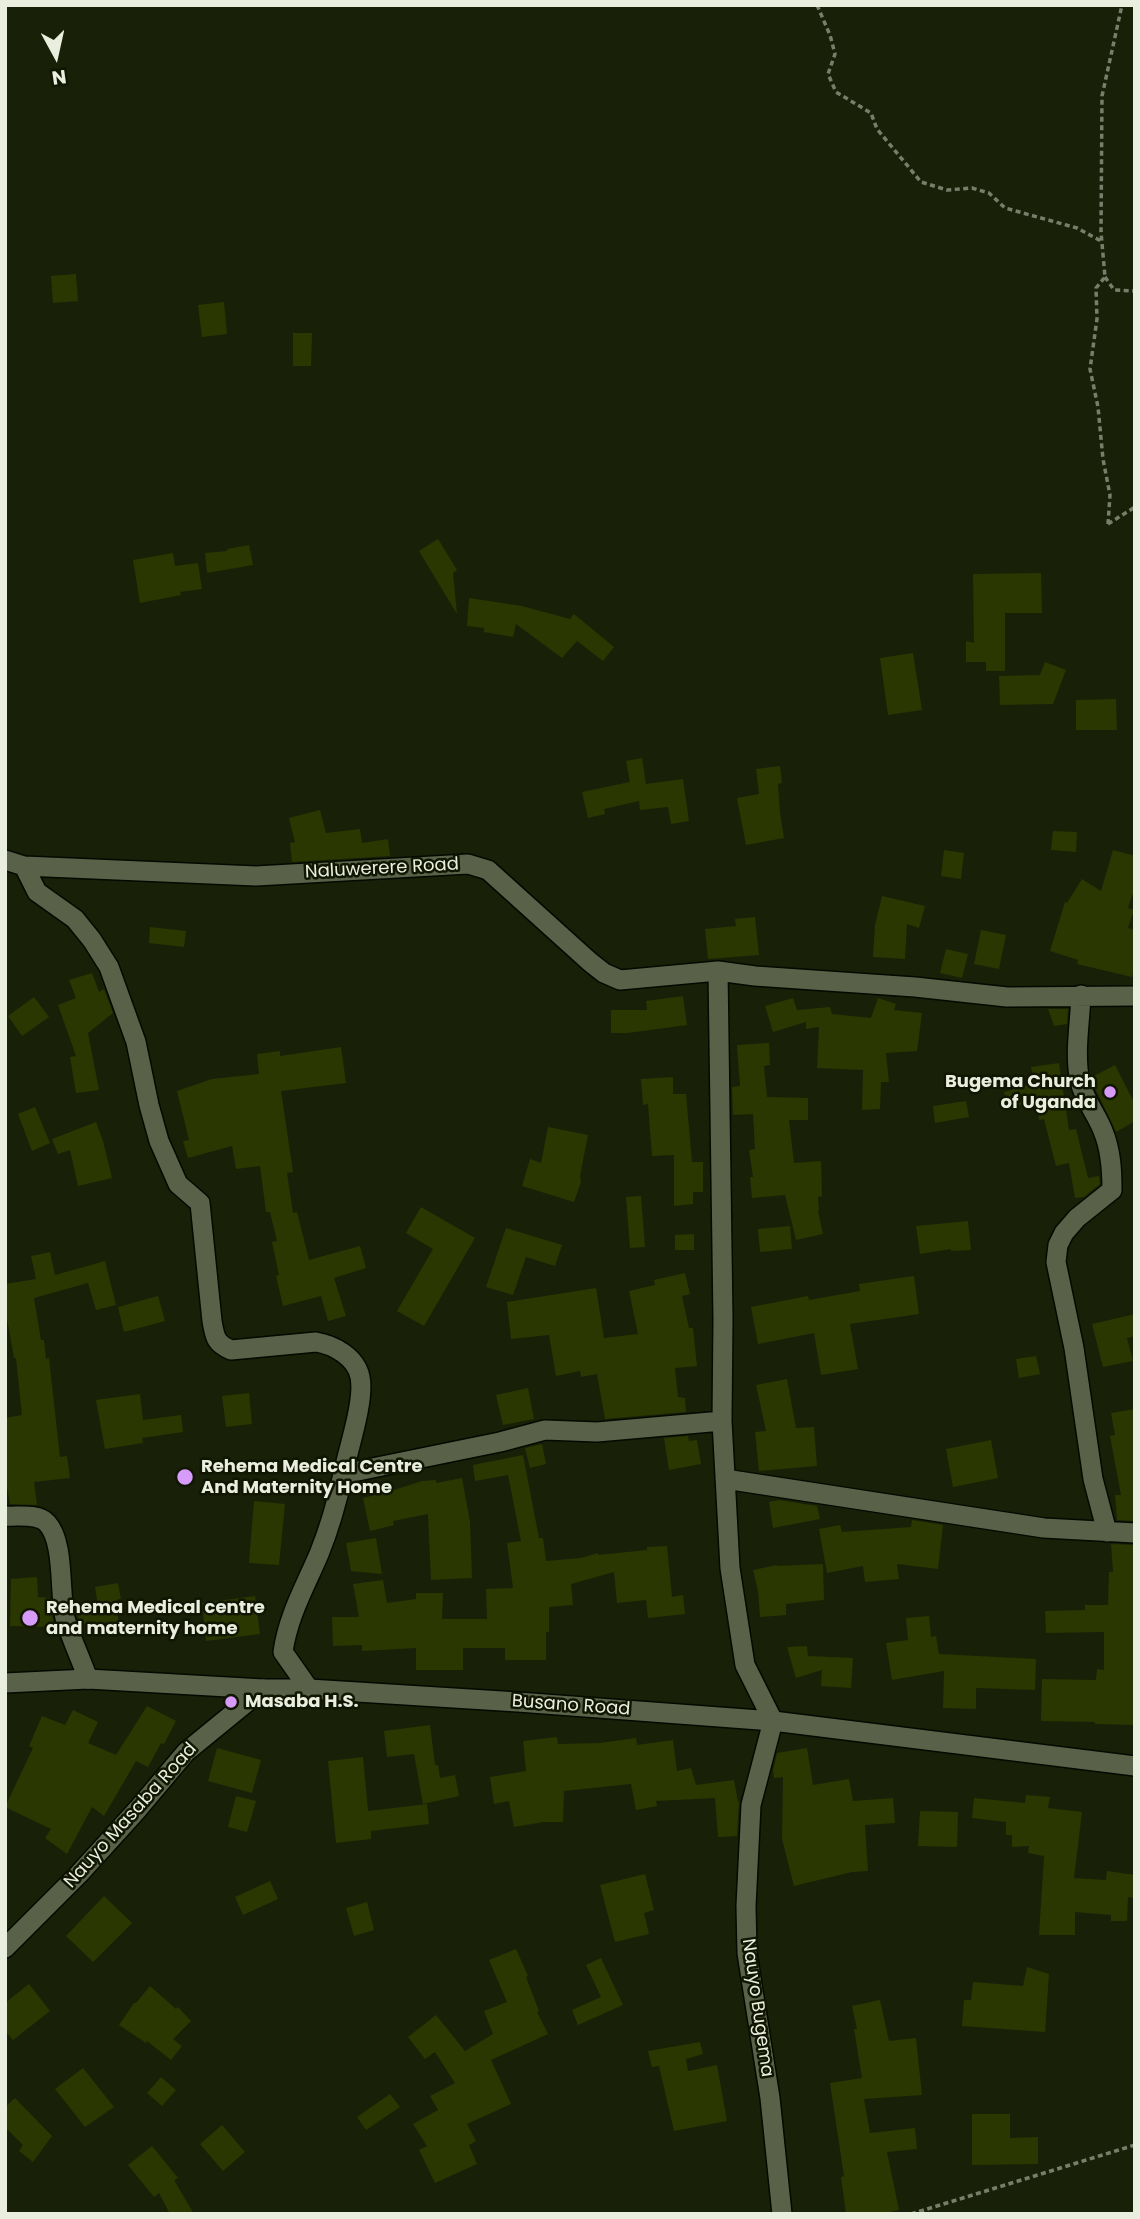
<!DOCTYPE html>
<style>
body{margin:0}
#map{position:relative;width:1140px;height:2219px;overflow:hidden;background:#192008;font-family:Poppins,sans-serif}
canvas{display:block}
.frame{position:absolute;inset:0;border:7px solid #e9eedf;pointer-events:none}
.north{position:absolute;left:21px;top:21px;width:70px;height:70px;-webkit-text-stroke:5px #101602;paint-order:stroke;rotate:172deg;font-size:19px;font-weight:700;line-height:28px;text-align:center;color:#e9eedf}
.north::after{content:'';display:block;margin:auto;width:24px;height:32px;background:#e9eedf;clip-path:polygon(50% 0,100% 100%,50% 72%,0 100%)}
</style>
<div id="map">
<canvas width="1140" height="2219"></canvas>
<div class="frame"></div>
<div class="north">N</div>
</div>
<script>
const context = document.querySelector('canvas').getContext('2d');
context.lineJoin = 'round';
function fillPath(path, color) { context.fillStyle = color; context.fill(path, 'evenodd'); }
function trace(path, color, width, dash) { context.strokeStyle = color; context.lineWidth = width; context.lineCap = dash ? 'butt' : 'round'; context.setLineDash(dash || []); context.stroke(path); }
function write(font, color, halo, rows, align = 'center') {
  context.font = font + ' Poppins,sans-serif'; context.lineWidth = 5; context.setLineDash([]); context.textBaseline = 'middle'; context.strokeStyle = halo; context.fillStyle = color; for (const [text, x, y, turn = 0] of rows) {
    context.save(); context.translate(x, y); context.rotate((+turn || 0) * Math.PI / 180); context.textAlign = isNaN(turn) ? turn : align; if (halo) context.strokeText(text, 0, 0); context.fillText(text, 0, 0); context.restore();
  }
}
fillPath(new Path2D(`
 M76 274 78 301 53 303 51 276Z
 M224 302 227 334 202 337 198 305Z
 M293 333H312L311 366H293Z
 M438 539 457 570 453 573 457 614 419 551Z
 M249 545 253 565 207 573 205 553 227 551V549Z
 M173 553 175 566 198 563 202 589 180 592 181 595 140 603 133 560Z
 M1041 573 1042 613H1005V671H986V662H966V641L974 643 973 574Z
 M469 598 522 606 570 619 574 614 614 647 603 661 577 641 562 658 516 624 513 637 484 632V628L467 626Z
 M913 653 922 710 888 715 880 658Z
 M1045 662 1066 670 1053 704 1000 705 999 676 1040 675Z
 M1116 699 1117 730H1076V700Z
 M642 758 646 784 683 779 689 821 671 824 668 807 640 810 639 801 604 809 605 814 588 818 582 792 630 782 626 761Z
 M780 766 782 783 778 784 780 813 784 838 746 845 737 798 759 794 756 769Z
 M320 810 326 833 360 829 362 843 388 839 390 856 292 862 290 843 295 842 289 818Z
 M1053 831 1077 832 1076 852 1051 850Z
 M944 850 964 853 961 879 941 876Z
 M1113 850 1135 856V887L1128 908 1134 910 1128 928 1135 930V960L1132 977 1077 964 1078 960 1050 951 1065 902 1067 903 1082 879 1101 891Z
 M882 896 925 906 919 928 907 924 905 959 873 957 875 925Z
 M755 917 759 955 708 959 705 929 736 926 735 919Z
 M150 927 186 931 184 947 149 943Z
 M981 930 1006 935 999 969 974 964Z
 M946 949 968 954 962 978 940 973Z
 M92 973 99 992 104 989 113 1013 88 1033 99 1090 76 1093 70 1057 76 1056 58 1005 76 998 69 980Z
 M683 996 687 1025 628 1033H611V1010H647L646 1001Z
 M34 997 49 1017 22 1036 8 1016Z
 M793 998 797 1010 830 1007 832 1014 871 1018 878 998 896 1004 894 1010 922 1013 917 1051 886 1053 889 1082H881L880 1109 862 1110 863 1070 817 1068 819 1027 806 1029V1022L773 1032 765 1006Z
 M1048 1009H1068L1067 1024 1054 1026Z
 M769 1043 770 1065 764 1066 767 1097 808 1098V1120H789L794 1163 821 1161 822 1196 818 1197 819 1211H818L823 1234 796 1240 785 1195 752 1198 750 1177H753L749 1150 755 1149 753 1114 733 1115 732 1087 740 1086 737 1045Z
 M341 1047 346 1083 281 1091 293 1172 287 1173 293 1213 297 1212 309 1260 360 1246 366 1268 334 1278 346 1316 328 1321 321 1296 283 1306 276 1276 279 1275 272 1242 277 1241 270 1212H266L260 1166 236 1169 232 1146 188 1158 183 1141 189 1140 177 1091 212 1079 259 1074 257 1054 280 1051V1056Z
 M1059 1063 1069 1130 1076 1129 1088 1178 1099 1176 1100 1184 1084 1197 1075 1198 1069 1163 1056 1166 1044 1119 1039 1120 1036 1100 1010 1108 1004 1092 1034 1083 1031 1067Z
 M1115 1065 1135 1104V1121L1116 1132 1096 1090 1092 1077Z
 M673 1077V1094H686L692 1162H703V1192H693V1204L674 1206V1155L652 1156 648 1104 643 1105 641 1079Z
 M966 1101 969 1117 935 1123 933 1106Z
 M35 1107 50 1143 32 1151 18 1114Z
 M96 1122 103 1141 112 1178 78 1186 70 1150 58 1154 52 1139Z
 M548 1127 588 1135 580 1176 581 1182 574 1202 522 1186 530 1159 541 1163Z
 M641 1196 645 1247 630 1248 626 1197Z
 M421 1207 475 1238 424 1326 397 1311 433 1249 406 1233Z
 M968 1221 971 1250 951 1251V1249L920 1254 916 1226Z
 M790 1226 792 1249 760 1252 758 1229Z
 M506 1228 562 1245 555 1266 526 1257 513 1295 486 1287Z
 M694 1234V1250H675V1235Z
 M50 1252 55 1275 105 1261 116 1305 96 1310 88 1283 34 1298 41 1340H44L46 1359 49 1358 60 1457 67 1456 70 1478 34 1482 37 1505 10 1504 5 1475V1418L22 1415 16 1358H14L5 1307V1284L36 1279 31 1256Z
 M685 1273 690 1294 682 1296 689 1328H693L697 1366 675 1368 678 1397 685 1398 686 1412 605 1419 597 1374 581 1377 580 1371 556 1376 549 1335 511 1339 507 1302 596 1288 604 1338 638 1334 629 1291 655 1285 654 1280Z
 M914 1276 919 1314 850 1324 858 1369 821 1375 814 1333 758 1344 751 1307 808 1296 809 1300 860 1291 859 1284Z
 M158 1296 165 1321 124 1332 118 1307Z
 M1135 1314V1336L1127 1338 1133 1361 1103 1367 1092 1324Z
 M1036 1356 1040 1374 1019 1378 1016 1359Z
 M787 1379 796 1428 814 1427 817 1466 759 1471 755 1432 766 1431 756 1385Z
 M528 1388 534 1419 503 1425 496 1395Z
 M249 1393 252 1424 226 1427 222 1396Z
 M140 1394 143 1420 181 1415 183 1432 142 1438 143 1443 105 1449 96 1400Z
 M1135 1409V1521L1117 1520 1115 1495H1121L1110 1436 1115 1435 1111 1413Z
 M688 1436 689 1441 697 1440 701 1464 669 1470 664 1438Z
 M991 1440 998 1478 953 1487 946 1449Z
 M542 1444 546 1464 530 1468 525 1448Z
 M523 1455 539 1538H543L546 1561 581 1558 598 1553V1555L647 1550V1547L667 1546 672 1597 683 1595 685 1614 648 1618 646 1600 617 1603 614 1572 571 1584 573 1605 549 1607V1632H546V1660H505V1648H463V1670H416V1648L362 1651V1645L333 1646 332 1617H359L353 1584 383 1580 387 1603 416 1599V1593H443L442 1619H487L486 1589 513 1588 507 1543 521 1541 508 1475 475 1481 473 1465Z
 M462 1478 470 1522 472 1578 431 1580 428 1514 393 1521 394 1525 370 1531 363 1498 394 1490 422 1481 436 1480V1483Z
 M779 1500 817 1506 820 1519 773 1528 769 1502Z
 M254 1501 285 1504 279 1565 249 1563Z
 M912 1520 943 1525 938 1569 897 1564 899 1579 865 1582 863 1566 827 1573 819 1529 840 1525 842 1532 911 1527Z
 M376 1538 382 1574 351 1571 346 1543Z
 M1111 1544 1135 1545V1725L1095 1724V1722L1041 1721 1042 1679 1096 1680 1097 1669 1104 1670V1632L1046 1633 1045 1611 1085 1610V1605H1108L1109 1572H1113Z
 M823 1564 824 1600 786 1604V1615L760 1617 758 1591 753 1570 777 1565V1566Z
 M37 1577 38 1597 50 1598 54 1627 10 1626 11 1579Z
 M118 1583 121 1599H118V1622L80 1624 75 1606 98 1605 95 1587Z
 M255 1596 260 1634 206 1641 202 1603Z
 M929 1616 931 1637 936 1636 939 1654 1036 1659 1035 1690 976 1688V1709L943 1708 944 1671 892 1680 886 1643 908 1640 906 1618Z
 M807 1646 808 1656 853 1658 851 1688 821 1686 822 1670 796 1678 787 1647Z
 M147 1706 176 1721 164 1744 161 1743 148 1767 136 1761 104 1816 92 1807 67 1854 45 1838 51 1829 5 1807 33 1748 29 1746 42 1716 65 1725 73 1710 98 1722 88 1743 116 1755Z
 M430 1725 435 1765H438L440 1778 455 1775 459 1796 423 1804 414 1754 387 1757 384 1731Z
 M557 1737 558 1744 600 1743 636 1738 637 1745 673 1740 677 1771 691 1768 696 1785 734 1780 738 1802 739 1801 737 1836 718 1837 715 1798 656 1801 657 1806 636 1810 631 1784 564 1791 563 1822H544L514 1827 509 1801 494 1804 490 1777 526 1771 523 1741Z
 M217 1748 261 1760 252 1793 208 1781Z
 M807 1748 813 1785 849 1779 853 1801 893 1798 895 1823 865 1825 868 1871 852 1872 794 1886 782 1839 783 1777 774 1778 773 1771 777 1753Z
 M363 1757 368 1811 427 1804 429 1824 371 1831V1839L336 1843 328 1761Z
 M1026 1795 1050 1797 1048 1808 1082 1812 1074 1878 1106 1880 1107 1871 1135 1875V1898L1128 1897 1127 1921H1111V1915L1075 1912V1935H1039L1044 1856 1028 1853 1029 1846 1012 1847V1835H1006V1822L972 1818 974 1798 1025 1803Z
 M236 1796 256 1801 247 1832 228 1827Z
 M920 1811 958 1812 957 1847 918 1846Z
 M645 1874 654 1910 644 1913 649 1934 615 1942 600 1885Z
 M270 1881 278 1899 243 1915 235 1897Z
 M104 1896 132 1923 93 1962 66 1936Z
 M367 1902 374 1930 354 1936 346 1908Z
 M516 1949 528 1976 526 1977 539 2011 537 2012 548 2034 491 2060 511 2104 467 2124 476 2141 469 2145 477 2164 435 2183 419 2150 427 2146 413 2124 438 2110 430 2096 455 2083 435 2052 425 2059 408 2037 436 2015 465 2051 493 2034 484 2011 507 2002 489 1960Z
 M601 1958 623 2005 578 2025 572 2010 601 1997 586 1965Z
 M1027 1967 1049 1974 1045 2032 962 2026 964 2000H971L973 1982 1023 1986Z
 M29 1984 50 2011 13 2040 5 2031V2003Z
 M150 1986 176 2009 178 2007 191 2021 173 2039 182 2046 171 2060 147 2041 146 2043 119 2025 134 2003H136Z
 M880 2000 889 2041 916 2038 922 2095 864 2099 870 2133 915 2128 917 2149 887 2152 899 2210 879 2214H846L841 2177 844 2176 830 2083 862 2078 854 2029H857L852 2006Z
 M700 2042 703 2054 686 2059 688 2071 717 2065 727 2121 674 2131 659 2066 652 2067 648 2051Z
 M83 2068 114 2107 85 2127 55 2089Z
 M161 2077 176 2090 162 2106 147 2093Z
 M390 2094 400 2107 366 2130 357 2117Z
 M15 2098 52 2136 33 2162 19 2151 23 2145 5 2127V2107Z
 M972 2114H1010V2138L1038 2137V2164L972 2165Z
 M222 2125 245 2152 223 2171 200 2144Z
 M152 2146 178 2178 174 2180 194 2214H170L159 2193 154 2197 128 2165Z`), '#2a3700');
const minor = new Path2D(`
 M5 860 24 866 256 876 468 864 488 870 590 962 604 973 620 980 718 971
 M24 866 37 892 75 919 92 940 109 967 136 1042 149 1105 159 1141 178 1184 200 1203 212 1321C215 1337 215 1343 231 1350L316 1342C334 1345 356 1357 360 1377 365 1400 348 1450 343 1474
 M1081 995C1080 1023 1074 1054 1080 1082 1084 1099 1097 1115 1103 1131 1111 1150 1112 1170 1112 1190L1077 1218 1064 1233 1058 1245 1056 1262 1074 1348 1093 1479 1107 1532
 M725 1479 1044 1528 1135 1533
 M5 1516C18 1517 38 1513 47 1523 65 1542 59 1593 65 1618 71 1639 81 1659 88 1679
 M309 1689 283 1652C288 1616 305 1587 319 1554 330 1527 337 1502 343 1474L500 1442 545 1430 597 1432 722 1421
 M5 1948 79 1874 138 1809 186 1752 263 1689
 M782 2214 770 2098 747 1953 746 1906 751 1805 773 1721 745 1665 730 1568 722 1421 723 1319 718 971 755 976 915 987 1007 997 1135 996`);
const tertiary = new Path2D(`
 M5 1683 88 1679 263 1689H309L518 1702 773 1721 1135 1766`);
trace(minor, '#050900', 22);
trace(tertiary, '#050900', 22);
trace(new Path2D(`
 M817 5 830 35 835 54 828 74 836 92 871 113 877 129 921 182 947 190 972 188 989 193 1005 208 1077 228 1101 241
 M1105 277 1114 290 1135 291
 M1108 524 1110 495 1103 459 1098 407 1090 369 1097 319 1096 288 1105 277 1101 232 1102 96 1122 5
 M1108 524 1135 507
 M911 2214 1135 2145`), '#787e6a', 3.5, [5, 3.5]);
trace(minor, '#596248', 19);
trace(tertiary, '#596248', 19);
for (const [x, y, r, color] of [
 [1110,1092,7,"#d79bf9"],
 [185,1477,9,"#d79bf9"],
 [30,1618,9,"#d79bf9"],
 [231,1702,7,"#d79bf9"]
]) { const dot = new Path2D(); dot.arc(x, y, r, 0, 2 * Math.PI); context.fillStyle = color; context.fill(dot); trace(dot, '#101602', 2.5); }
write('18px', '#e9eedf', '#101602', [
 ["Naluwerere Road",382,869,-3],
 ["Busano Road",571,1706,4],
 ["Nauyo Masaba Road",131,1816,-48],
 ["Nauyo Bugema",757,2008,82]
]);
write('bold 18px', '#e9eedf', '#101602', [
 ["Bugema Church",1096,1082,"right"],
 ["of Uganda",1096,1103,"right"],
 ["Rehema Medical Centre",201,1467],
 ["And Maternity Home",201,1488],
 ["Rehema Medical centre",46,1608],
 ["and maternity home",46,1629],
 ["Masaba H.S.",245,1702]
], 'left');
</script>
